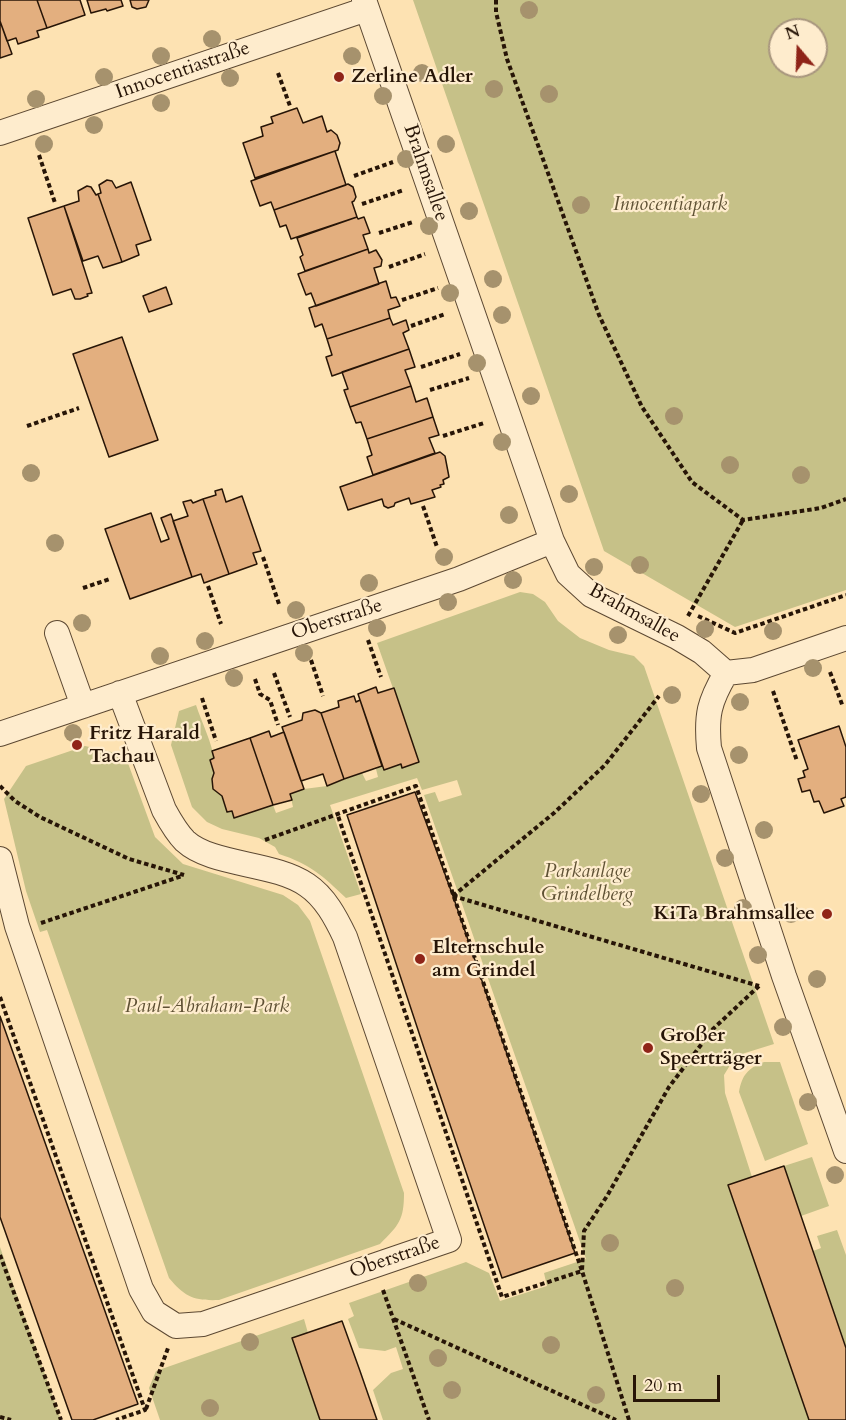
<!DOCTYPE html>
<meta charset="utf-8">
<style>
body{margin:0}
#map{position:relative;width:846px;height:1420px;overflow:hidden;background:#fde2b2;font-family:Cardo,serif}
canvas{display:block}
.north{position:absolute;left:768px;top:18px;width:60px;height:60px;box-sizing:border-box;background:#feeccd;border:2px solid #a8967e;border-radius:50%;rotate:341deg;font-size:16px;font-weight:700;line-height:24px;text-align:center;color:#271507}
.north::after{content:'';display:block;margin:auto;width:21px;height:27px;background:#8f2418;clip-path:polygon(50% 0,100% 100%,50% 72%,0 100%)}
.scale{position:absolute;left:633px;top:1375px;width:87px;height:27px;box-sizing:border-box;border:3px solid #271507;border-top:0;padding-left:8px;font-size:18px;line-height:21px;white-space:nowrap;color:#271507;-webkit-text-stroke:4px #feeccd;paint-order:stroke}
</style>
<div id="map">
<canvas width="846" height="1420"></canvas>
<div class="north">N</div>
<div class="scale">20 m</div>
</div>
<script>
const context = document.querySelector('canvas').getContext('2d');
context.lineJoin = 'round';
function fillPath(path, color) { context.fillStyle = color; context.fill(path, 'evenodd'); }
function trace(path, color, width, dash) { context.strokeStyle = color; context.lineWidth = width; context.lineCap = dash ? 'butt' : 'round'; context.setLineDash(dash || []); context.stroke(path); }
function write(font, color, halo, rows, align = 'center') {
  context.font = font + ' Cardo,serif'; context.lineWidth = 4.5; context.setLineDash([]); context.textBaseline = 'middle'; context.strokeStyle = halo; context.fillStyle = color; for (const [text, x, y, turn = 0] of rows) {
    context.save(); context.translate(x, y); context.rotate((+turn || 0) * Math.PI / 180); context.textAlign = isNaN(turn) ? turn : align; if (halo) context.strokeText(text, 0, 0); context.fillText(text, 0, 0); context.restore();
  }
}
fillPath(new Path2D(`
 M413 0H846V590L735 627 604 551ZM780 30H816V66H780Z
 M520 592 533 594 545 602 558 621 580 638 609 650 634 656 644 666 774 1044 745 1053 732 1062 724 1075 725 1093 752 1177 728 1186 809 1420H383L373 1390 391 1373 403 1369 396 1347 385 1351 359 1348 348 1319 354 1316 349 1303 466 1262 489 1273 500 1301 547 1286 544 1273 586 1259 424 795 435 792 439 802 462 795 457 780 422 790 417 778 330 805 361 894 346 898C323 876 310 864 279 854L275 847 259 838 222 829 207 822 192 807 171 745 179 711 196 705C201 721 213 744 214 761 215 771 210 779 213 789L222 796 227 812 232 811 235 818 273 805 276 813 293 807 290 794 304 789 327 786 362 773 366 781 378 777 376 769 382 766 385 770 401 764 402 768 419 762 377 643Z
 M85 746 125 755 155 837 183 864 283 895 298 905 310 921 404 1193C404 1220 399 1225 380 1244L219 1300C194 1301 185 1297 169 1278L47 930 40 932 26 891 4 799 26 766Z
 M764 1062H780L808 1144 765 1161 739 1092C742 1075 748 1068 764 1062Z
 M812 1157 829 1206 801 1216 784 1166Z
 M837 1230 846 1255V1348L813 1251 821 1248 817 1236Z
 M0 1247 61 1420H0Z
 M304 1319 308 1333 292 1339 320 1420H160L149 1388 156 1371Z`), '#c6c188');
const building = new Path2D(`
 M0 0H37L47 28 37 31 39 37 18 44 16 38 7 41 0 21Z
 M37 0H80L85 15 47 28Z
 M87 0H121L123 6 107 11 106 9 91 13Z
 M130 0H149L146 7 137 9 132 7Z
 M0 21 12 54 0 58Z
 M297 108 303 123 322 116 327 132 331 130 337 135 340 143 338 150 255 178 243 143 263 136 261 127 273 123 271 117Z
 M335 151 346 185 274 210 271 202 260 206 251 181Z
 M107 180 112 181 116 188 131 182 151 240 136 245 139 255 122 262 98 194 101 193 99 185Z
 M348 184 353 187 356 197 354 201 352 202 357 217 291 239 286 225 280 227 274 210Z
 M87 186 91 187 96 195 98 194 122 262 103 268 98 256 83 261 64 206 79 201 78 191Z
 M64 206 92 293 87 294 88 296 80 299H75L71 289 53 295 28 218Z
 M357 217 358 219 364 217 370 233 363 235 368 249 305 271 300 257 303 255 297 238Z
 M368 249 369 253 376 250 382 260 381 266 374 268 379 284 316 306 311 293 306 295 298 274Z
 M386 281 391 298 396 297 400 306 388 310 390 318 327 339 322 324 315 327 309 308Z
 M166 287 172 304 149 312 143 296Z
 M390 318 393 325 406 320 409 330 403 333 409 349 332 376 326 357 332 355 327 339Z
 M122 337 158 440 109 457 73 354Z
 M409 349 415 367 405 370 411 386 350 407 344 390 348 389 342 372Z
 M411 386 416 402 427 398 433 417 367 439 361 422 356 423 350 407Z
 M433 417 439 435 429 438 435 453 373 475 367 457 372 455 367 439Z
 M440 452 445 456 449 477 443 480 444 484 440 485 441 487 432 490 435 497 411 504 409 498 395 503 394 506 388 508 384 506 382 499 348 510 340 487Z
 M222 489 226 502 242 496 261 551 253 553 257 564 229 574 203 499 216 495 215 491Z
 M203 499 229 574 204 583 201 574 192 577 173 521 188 516 183 502 191 500 193 503Z
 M151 513 161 542 169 539 161 518 171 514 192 577 130 599 105 529Z
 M376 687 378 693 394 688 419 762 402 768 401 764 384 770 358 694Z
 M354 696 356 702 360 700 382 766 344 779 321 713 339 707 338 701Z
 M315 710 321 713 344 779 327 786 323 774 301 781 282 727 302 720 303 713Z
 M839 726 846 747V797L841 799 844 806 824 813 819 801 814 802 810 790 802 792 798 779 805 777 803 771 808 769 798 740Z
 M269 731 271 737 284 732 304 789 290 794 292 800 273 805 250 738Z
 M250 738 273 805 234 818 232 811 227 812 222 796 213 789 212 779 214 773 210 760 214 758 212 751Z
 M415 792 453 896 575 1253 502 1278 424 1048 347 815Z
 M0 1016 138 1404 93 1420H72L0 1217Z
 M784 1166 846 1348V1420H809L728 1185Z
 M342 1321 360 1371 377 1420H320L292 1338Z`);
fillPath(building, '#e3af7f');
trace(building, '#271507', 1.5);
const street = new Path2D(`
 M364 0 552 541 568 574 591 595 677 637 702 652 726 673
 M0 133 367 9
 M57 633 83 706
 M726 673C709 702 706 715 709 748L784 976 846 1151
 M726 673 753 670 846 638
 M0 734 459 579 552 541
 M0 859 17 926 141 1289 154 1312 176 1326 203 1324 449 1240 345 937C336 918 325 897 307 885 274 862 212 866 185 841 176 832 170 821 164 810L120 693`);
trace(street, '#5c4832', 26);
trace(new Path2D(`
 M496 0V12L507 59 599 315 642 407 692 482 743 520 821 508 846 499
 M278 73 290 106
 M39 155 55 203
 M354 176 393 162
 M362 204 404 190
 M379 233 413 222
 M389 267 425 254
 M402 300 438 288
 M411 326 445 314
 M421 367 460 354
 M430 390 469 378
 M27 426 79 408
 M443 436 484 423
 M423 506 437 547
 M263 557 279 604
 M208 586 221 624
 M83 588 110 579
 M688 616 743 520
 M698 616 735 633 846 595
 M368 640 381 677
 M311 660 323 696
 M830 672 843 707
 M274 673 290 717
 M255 679 260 694 270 700 278 725
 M773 691 797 761
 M202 698 216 741
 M0 786 15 801 40 817 129 859 184 875
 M265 840 416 786 582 1271 502 1297 337 813
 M453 896 759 986
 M453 896 554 813 605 765 659 696
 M41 923 182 876
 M0 997 145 1410 116 1420
 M0 1255 61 1420
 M383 1290 429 1420
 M394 1319 616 1420
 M146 1409 168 1348
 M0 1417 11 1420
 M629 1420 582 1271 584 1231 607 1196 669 1087 713 1029 759 986`), '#271507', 4, [4.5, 3]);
trace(street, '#feeccd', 24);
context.fillStyle = '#a6926d';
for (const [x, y] of [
 [529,10],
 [212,39],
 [161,56],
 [352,56],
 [422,73],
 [104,77],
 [230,78],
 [494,89],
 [549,94],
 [383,96],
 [36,99],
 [161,103],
 [94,125],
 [44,144],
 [446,144],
 [406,159],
 [581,205],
 [469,211],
 [429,226],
 [493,279],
 [450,293],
 [502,315],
 [477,363],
 [531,396],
 [674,416],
 [502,442],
 [730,465],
 [31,473],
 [801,475],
 [569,494],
 [509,515],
 [55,543],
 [444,557],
 [640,565],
 [594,567],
 [513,580],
 [369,583],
 [448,602],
 [296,610],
 [82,623],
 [377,628],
 [705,629],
 [773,631],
 [618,635],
 [205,641],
 [304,653],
 [160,656],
 [813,668],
 [234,678],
 [672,695],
 [740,702],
 [73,733],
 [739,755],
 [701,794],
 [764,830],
 [725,858],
 [743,908],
 [791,914],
 [758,955],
 [817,979],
 [783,1027],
 [808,1102],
 [835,1175],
 [610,1243],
 [418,1283],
 [675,1288],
 [250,1342],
 [551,1345],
 [438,1358],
 [452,1390],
 [596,1395],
 [210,1408]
]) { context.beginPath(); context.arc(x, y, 9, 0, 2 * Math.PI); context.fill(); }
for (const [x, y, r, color] of [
 [339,77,6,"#8f2418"],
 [77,745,6,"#8f2418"],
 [827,914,6,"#8f2418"],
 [420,959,6,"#8f2418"],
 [648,1048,6,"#8f2418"]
]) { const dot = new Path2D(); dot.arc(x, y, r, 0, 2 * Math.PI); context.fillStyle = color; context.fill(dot); trace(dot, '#feeccd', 2); }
write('20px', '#271507', '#feeccd', [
 ["Innocentiastraße",183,71,-19],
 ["Brahmsallee",425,173,71],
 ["Brahmsallee",634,614,29],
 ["Oberstraße",337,620,-18],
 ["Oberstraße",395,1258,-19]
]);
write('bold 20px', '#271507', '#feeccd', [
 ["Zerline Adler",351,77],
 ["Fritz Harald",89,734],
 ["Tachau",89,757],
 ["KiTa Brahmsallee",815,914,"right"],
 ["Elternschule",432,948],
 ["am Grindel",432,971],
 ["Großer",660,1036],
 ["Speerträger",660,1059]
], 'left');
write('italic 20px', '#5f5134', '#feeccd', [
 ["Innocentiapark",670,205],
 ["Parkanlage",587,872],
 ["Grindelberg",587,895],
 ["Paul-Abraham-Park",207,1007]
]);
</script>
